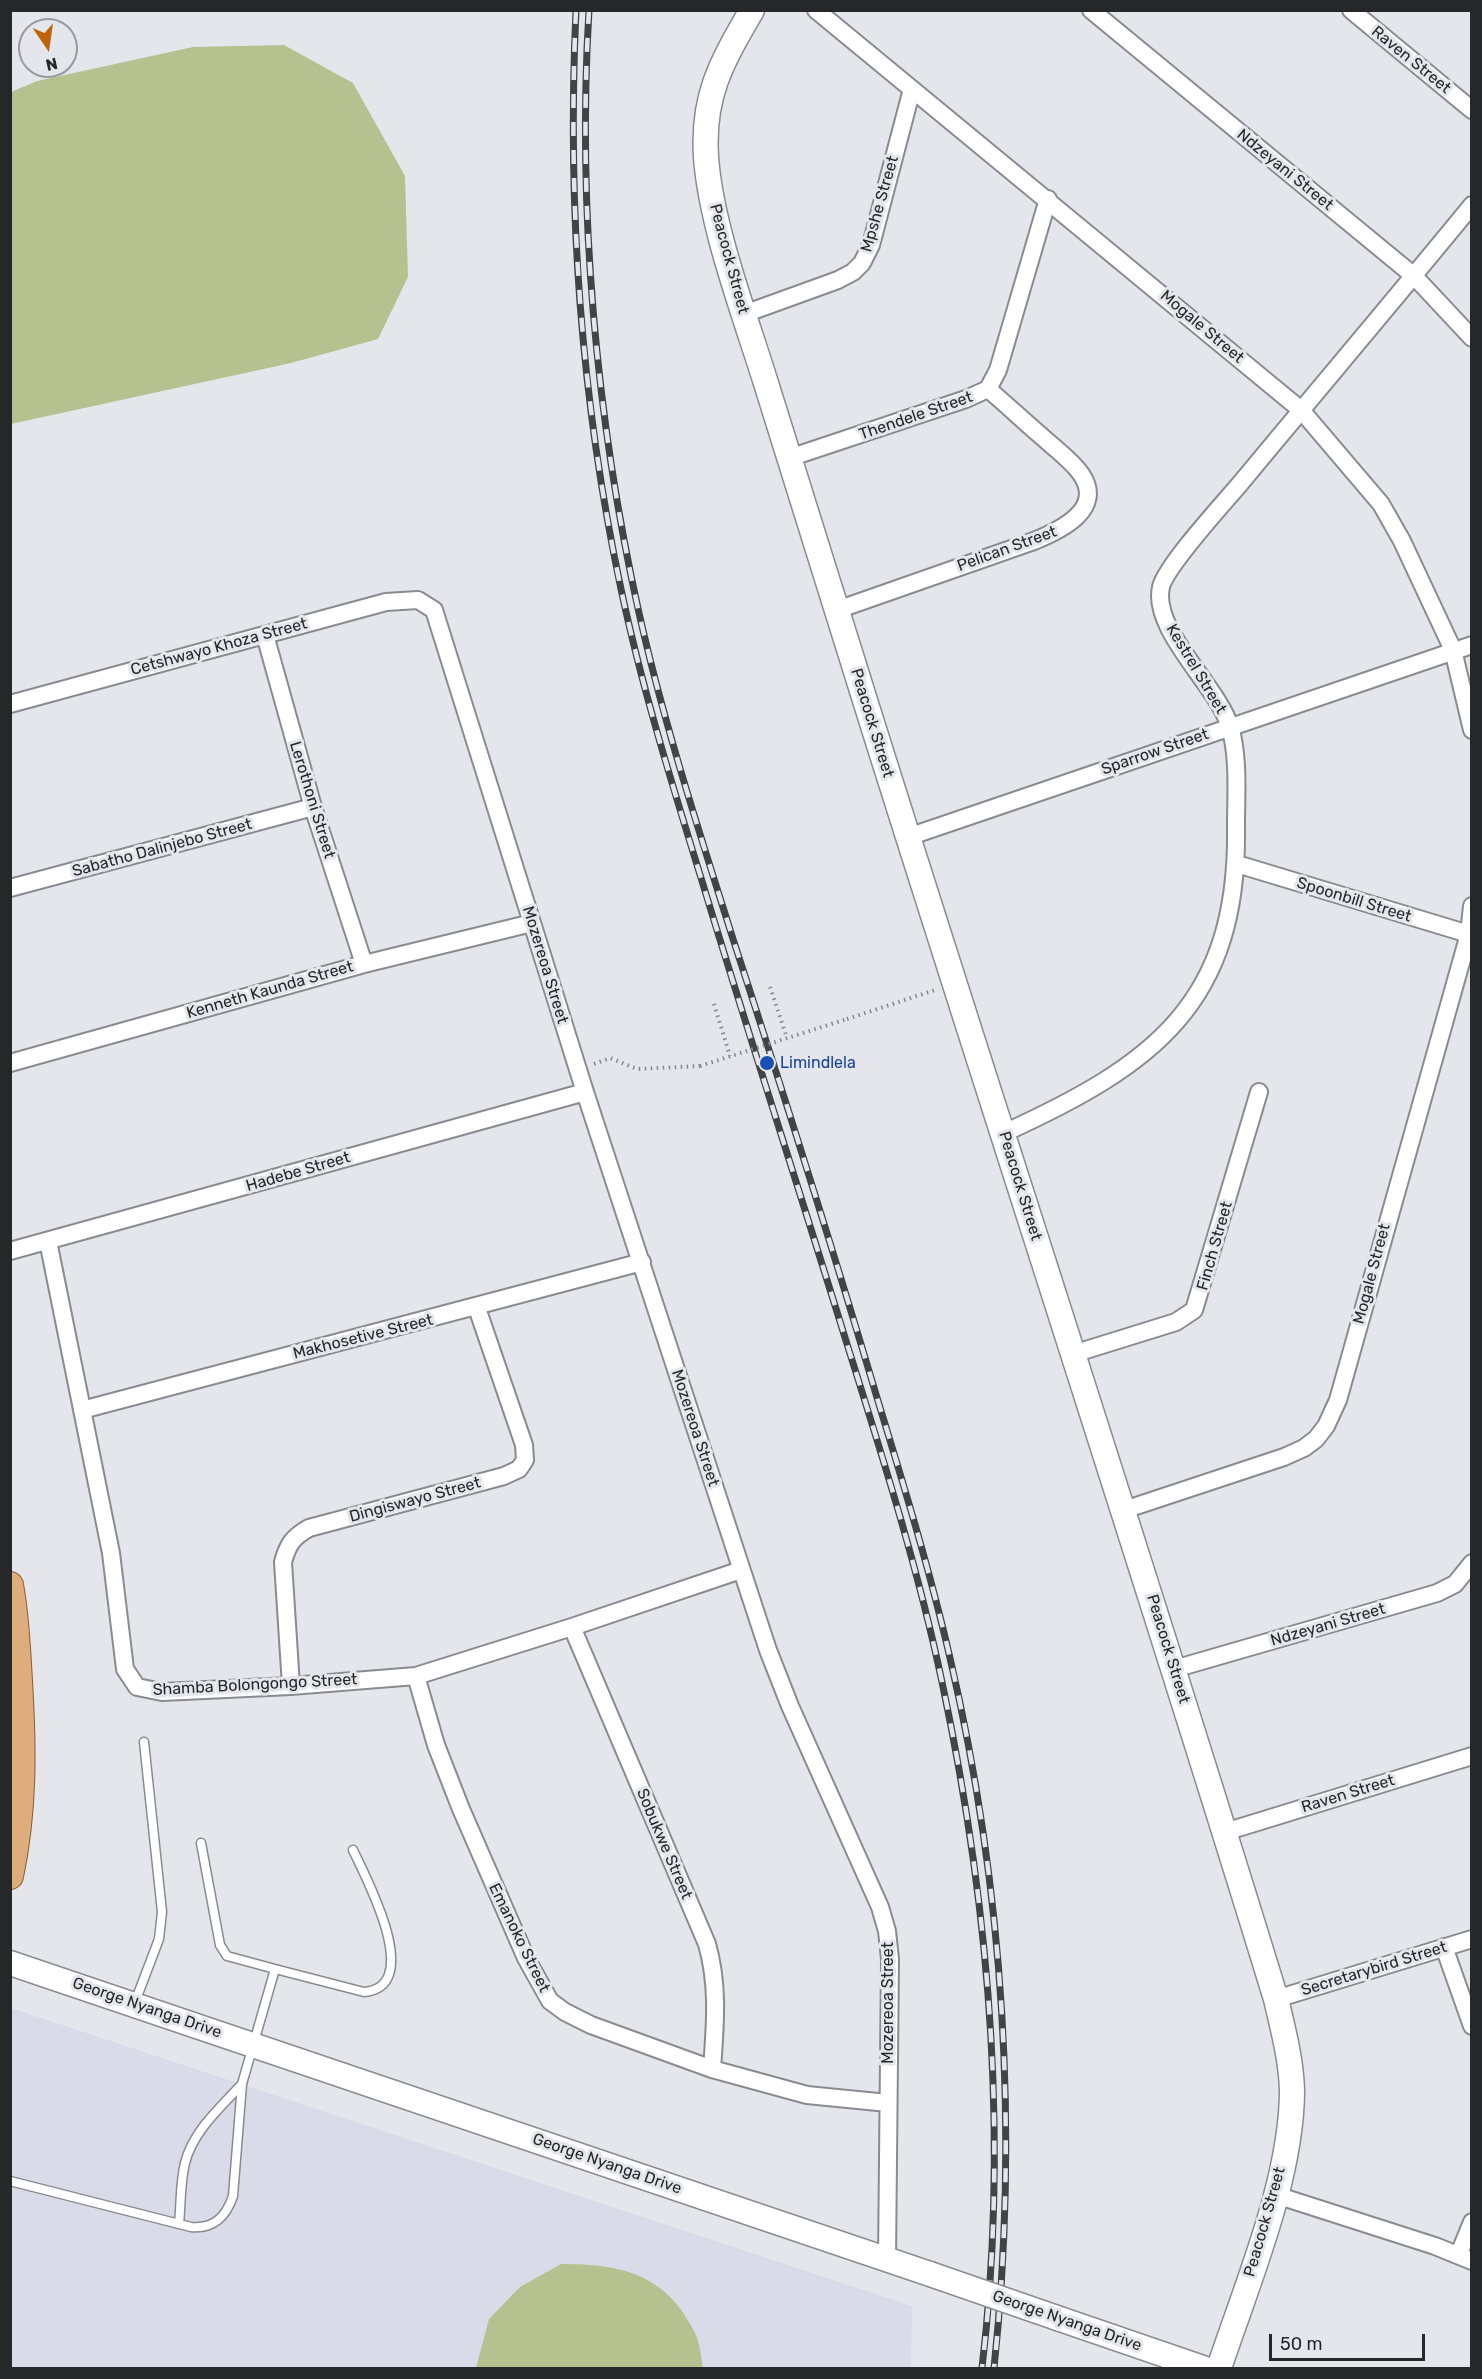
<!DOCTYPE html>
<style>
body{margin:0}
#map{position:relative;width:1482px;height:2379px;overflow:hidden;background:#e5e6ec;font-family:Rubik,sans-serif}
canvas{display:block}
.frame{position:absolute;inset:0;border:12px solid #262729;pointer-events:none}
.north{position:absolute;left:18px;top:18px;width:60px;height:60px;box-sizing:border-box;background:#e5e6ec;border:2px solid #999a9e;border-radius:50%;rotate:167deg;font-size:16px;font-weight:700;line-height:24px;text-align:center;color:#262729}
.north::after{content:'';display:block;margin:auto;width:21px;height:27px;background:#be630a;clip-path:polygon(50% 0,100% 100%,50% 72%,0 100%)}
.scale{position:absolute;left:1269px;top:2334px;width:156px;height:27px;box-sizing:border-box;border:3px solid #262729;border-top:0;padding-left:8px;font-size:18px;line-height:21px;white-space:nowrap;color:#262729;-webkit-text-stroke:4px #e5e6ec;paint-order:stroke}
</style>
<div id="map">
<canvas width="1482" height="2379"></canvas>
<div class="frame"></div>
<div class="north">N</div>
<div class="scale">50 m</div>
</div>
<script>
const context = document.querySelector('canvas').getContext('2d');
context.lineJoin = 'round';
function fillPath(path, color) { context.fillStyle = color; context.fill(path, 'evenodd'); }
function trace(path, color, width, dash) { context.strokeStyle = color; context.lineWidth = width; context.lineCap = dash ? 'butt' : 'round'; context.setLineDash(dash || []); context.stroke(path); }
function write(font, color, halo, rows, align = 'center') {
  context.font = font + ' Rubik,sans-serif'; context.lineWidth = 6; context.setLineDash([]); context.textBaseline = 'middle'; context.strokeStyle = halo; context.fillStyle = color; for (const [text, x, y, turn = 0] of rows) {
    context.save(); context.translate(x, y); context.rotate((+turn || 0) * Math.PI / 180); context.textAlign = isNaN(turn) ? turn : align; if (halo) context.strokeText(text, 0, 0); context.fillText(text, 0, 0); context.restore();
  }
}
fillPath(new Path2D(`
 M11 2008 912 2306 911 2368H11Z`), '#d9dbe8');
fillPath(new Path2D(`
 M284 45 353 83 405 176 408 277 378 339 291 363 11 424V92L37 81 193 47Z
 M561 2264C622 2264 666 2274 695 2333 700 2343 701 2357 703 2368H476L489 2319 520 2287Z`), '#b6c190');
const lane = new Path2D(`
 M275 1969 364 1992C425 1987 366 1878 353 1850
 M135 2002 159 1939 162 1912 144 1742
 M10 2181 191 2227C214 2229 226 2217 233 2196L242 2084 275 1969 227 1956 220 1945 201 1843
 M179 2224C181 2205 180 2183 185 2163 193 2131 220 2108 242 2084`);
const street = new Path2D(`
 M816 10 1301 410 1381 504 1402 541 1453 650 1472 730
 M1091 10 1414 276 1472 338
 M1351 10 1472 110
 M744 314 838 280 853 272 862 263 871 245 912 89
 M789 458 966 399 988 389 998 370 1048 199
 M837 610 1034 541C1061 530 1105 509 1081 474 1072 461 1058 451 1047 441 1027 424 1008 406 988 389
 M265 635 313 807 364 964
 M10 704 386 602 418 600 434 610 585 1092 768 1650 790 1706 880 1907 887 1931 890 1959 887 2259
 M908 837 1472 645
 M1237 864 1472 935
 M10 888 313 807
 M10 1063 364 964 532 923
 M1004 1133C1153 1065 1239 1004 1236 826 1236 795 1239 757 1230 727 1218 686 1151 630 1161 587 1166 566 1222 505 1239 485 1316 392 1395 299 1472 205
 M48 1241 111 1553 125 1669 137 1687 162 1692 291 1686 416 1676 572 1627 741 1570
 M10 1251 585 1092
 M1073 1354 1176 1322 1194 1310 1259 1092
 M82 1410 642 1262
 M1124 1510 1284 1457 1304 1448 1316 1439 1326 1426 1338 1400 1469 934 1472 906
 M572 1627 707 1944C719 1986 715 2026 712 2069
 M1174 1669 1437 1593 1455 1584 1472 1563
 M416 1676 436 1745 461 1809 526 1958 550 2001 565 2012 591 2025 712 2069 807 2095 888 2103
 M291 1686 283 1562C288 1544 293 1537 309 1528L504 1476 519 1469 525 1460 524 1445 477 1308
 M1225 1832 1472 1756
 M1444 1947 1472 2026
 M1276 1999 1472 1939
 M1276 2195 1435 2246 1472 2261
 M1459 2254 1472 2222`);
const secondary = new Path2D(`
 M752 10C722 62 702 95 706 157 711 226 744 313 765 380 799 490 834 600 868 710 1003 1140 1144 1568 1276 1999 1283 2029 1291 2059 1292 2090 1292 2179 1247 2284 1219 2368
 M10 1963 930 2274
 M1060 2319 1203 2368`);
const primary = new Path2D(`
 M10 1585C16 1617 17 1648 19 1681 23 1746 24 1811 10 1876`);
trace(lane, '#8a8b91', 11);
trace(street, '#8a8b91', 20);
trace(secondary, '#8a8b91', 27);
trace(primary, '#8f5b28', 28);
trace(new Path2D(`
 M770 987 787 1038
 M714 1004 730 1056
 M847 1019 935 990
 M594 1064 610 1058 637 1069 700 1066`), '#86878b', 4, [1.5, 4.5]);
trace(lane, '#fff', 8);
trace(street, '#fff', 16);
trace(secondary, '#fff', 24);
trace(primary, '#dead7e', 26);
const rail = new Path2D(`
 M576 10C567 203 581 401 621 589 642 688 672 784 702 881 749 1036 799 1189 847 1344 882 1455 918 1568 942 1682 990 1908 1009 2139 982 2368
 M589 10C577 208 596 420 639 613 664 724 699 831 733 939 783 1092 832 1246 878 1401 904 1486 930 1571 950 1658 1004 1889 1019 2132 994 2368`);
trace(rail, '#424345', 7);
trace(rail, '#e5e6ec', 4.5, [14]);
const secondaryBridge = new Path2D(`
 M930 2274 1060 2319`);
trace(secondaryBridge, '#8a8b91', 27, []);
trace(new Path2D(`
 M700 1066 847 1019`), '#86878b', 4, [1.5, 4.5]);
trace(secondaryBridge, '#fff', 24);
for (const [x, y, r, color] of [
 [767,1063,8,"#1a4fb4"]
]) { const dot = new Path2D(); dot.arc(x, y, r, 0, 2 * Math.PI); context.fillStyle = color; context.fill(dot); trace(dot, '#e5e6ec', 2); }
write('16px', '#262729', '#e5e6ec', [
 ["Raven Street",1411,60,39],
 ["Ndzeyani Street",1285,170,39],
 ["Mpshe Street",880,204,-74],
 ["Peacock Street",729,259,75],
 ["Mogale Street",1202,327,40],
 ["Thendele Street",916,416,-19],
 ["Pelican Street",1007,549,-20],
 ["Cetshwayo Khoza Street",219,647,-15],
 ["Kestrel Street",1196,669,59],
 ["Peacock Street",872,723,73],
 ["Sparrow Street",1155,752,-19],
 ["Lerothoni Street",312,800,73],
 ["Sabatho Dalinjebo Street",162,848,-15],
 ["Spoonbill Street",1354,900,17],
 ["Mozereoa Street",545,965,73],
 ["Kenneth Kaunda Street",270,990,-16],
 ["Hadebe Street",298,1172,-16],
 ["Peacock Street",1020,1186,73],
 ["Finch Street",1215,1246,-74],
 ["Mogale Street",1372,1274,-75],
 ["Makhosetive Street",363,1337,-14],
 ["Mozereoa Street",695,1428,72],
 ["Dingiswayo Street",415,1500,-15],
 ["Ndzeyani Street",1328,1625,-16],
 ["Peacock Street",1168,1649,73],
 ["Shamba Bolongongo Street",255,1685,-3],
 ["Raven Street",1348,1794,-17],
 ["Sobukwe Street",664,1844,67],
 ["Emanoko Street",519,1938,64],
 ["Secretarybird Street",1374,1969,-17],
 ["Mozereoa Street",888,2003,-90],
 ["George Nyanga Drive",147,2008,19],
 ["George Nyanga Drive",607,2164,19],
 ["Peacock Street",1265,2222,-74],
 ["George Nyanga Drive",1067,2321,19]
]);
write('16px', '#164399', '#e5e6ec', [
 ["Limindlela",780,1063]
], 'left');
</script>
